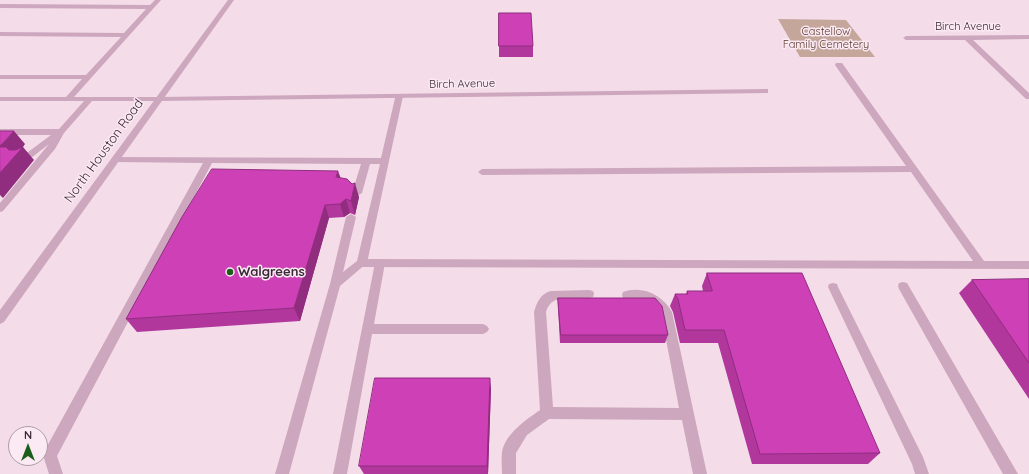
<!DOCTYPE html>
<style>
body{margin:0}
#map{position:relative;width:1029px;height:474px;overflow:hidden;background:#f4dce9;font-family:Quicksand,sans-serif}
canvas{display:block}
.north{position:absolute;left:8px;top:426px;width:40px;height:40px;box-sizing:border-box;background:#fbe9f3;border:1px solid #ad9ca7;border-radius:50%;rotate:0deg;font-size:11px;font-weight:700;line-height:16px;text-align:center;color:#392835}
.north::after{content:'';display:block;margin:auto;width:14px;height:18px;background:#1b5e1a;clip-path:polygon(50% 0,100% 100%,50% 72%,0 100%)}
</style>
<div id="map">
<canvas width="1029" height="474"></canvas>
<div class="north">N</div>
</div>
<script>
const context = document.querySelector('canvas').getContext('2d');
context.lineJoin = 'round';
function fillPath(path, color) { context.fillStyle = color; context.fill(path, 'evenodd'); }
function trace(path, color, width, dash) { context.strokeStyle = color; context.lineWidth = width; context.lineCap = dash ? 'butt' : 'round'; context.setLineDash(dash || []); context.stroke(path); }
function write(font, color, halo, rows, align = 'center') {
  context.font = font + ' Quicksand,sans-serif'; context.lineWidth = 3; context.setLineDash([]); context.textBaseline = 'middle'; context.strokeStyle = halo; context.fillStyle = color; for (const [text, x, y, turn = 0] of rows) {
    context.save(); context.translate(x, y); context.rotate((+turn || 0) * Math.PI / 180); context.textAlign = isNaN(turn) ? turn : align; if (halo) context.strokeText(text, 0, 0); context.fillText(text, 0, 0); context.restore();
  }
}
fillPath(new Path2D(`
 M778 19 846 20 875 57H800Z`), '#c4a69b');
fillPath(new Path2D(`
 M155 0H161L74 97H162V101H92L64 133 55 149 3 211 0 212V203L49 144 26 162H20L19 160 20 158 51 135H0V129H59L84 101H0V97H66L82 79H0V75H86L121 37 0 36V32L124 33 146 9 0 8V4L150 5Z
 M396 94H399L403 96 367 263 340 286 289 474H275L330 284 346 217 351 214 356 217 343 272 357 261 380 164H370L362 193 357 196 352 193 361 164 212 163 57 456 63 474H49L43 455 45 450 203 163 116 162 113 161 112 159 113 157 381 158Z
 M380 259 384 260 385 263 374 324H483L487 326 489 329 487 332 483 334H372L347 474H333L375 263 376 260Z
 M903 282 907 283 1018 474H1003L899 289 898 286 899 283Z
 M833 283 837 284 838 287 923 457 929 474H915L912 464 828 287 829 284Z
 M589 290 593 291 594 294 593 297C575 303 552 290 546 312L553 407 679 408 661 313C649 295 639 304 623 298L622 295 623 292C642 285 663 295 672 312L707 474H693L682 420 549 419 527 435 516 453V474H502C502 467 501 459 502 452 505 434 527 419 540 410L534 312C537 302 540 294 551 291Z`), '#cda7be');
fillPath(new Path2D(`
 M1029 35V39L973 40 1029 93V99H1026L965 40H906L903 38 906 36Z
 M836 63H842L984 261H1029V269L362 267 358 266 357 263 358 260 362 259 973 261 911 172 482 175 478 172 482 169 906 166 835 65Z
 M765 89H768V93L159 101 155 99 159 97Z`), '#cda7be');
fillPath(new Path2D(`
 M228 0H234L4 322 0 324V310Z`), '#cda7be');
fillPath(new Path2D(`
 M499 46H533V57H499Z
 M341 178 359 197 355 215 350 213 344 217 329 218 300 321 137 332 126 319Z
 M707 273 880 453 868 464H752L718 343H680L673 312 670 306 675 294H686L687 291H703L702 286Z
 M1029 279V399L959 293 972 280Z
 M558 298 668 335 665 343H560L558 306Z
 M491 388 488 474H364L359 466Z`), '#b1379d');
fillPath(new Path2D(`
 M14 131 25 144 23 147 34 160 3 198 0 195V146Z
 M338 171 343 184 336 177Z
 M355 183 359 197 355 215 351 201Z
 M346 199 350 213 344 217 340 204Z
 M325 205 329 218 300 321 294 308Z
 M490 378 491 388 488 474 487 466Z`), '#902d7f');
const building = new Path2D(`
 M499 13H531L533 46H499Z
 M0 131H14L0 146Z
 M0 147H6L9 150H15L23 147 0 173Z
 M212 169 338 171 336 177 347 179 352 184 355 183 351 201 346 199 340 204 325 205 294 308 126 319 182 217Z
 M707 273H802L880 453 760 454 724 330H685L678 299 675 294H688L687 291H712Z
 M1029 279V363L972 280Z
 M558 298H655L662 306 668 335H561Z
 M375 378H490L487 466H359Z`);
fillPath(building, '#ce40b6');
trace(building, '#902d7f', 1);
for (const [x, y, r, color] of [
 [230,272,4,"#1b5e1a"]
]) { const dot = new Path2D(); dot.arc(x, y, r, 0, 2 * Math.PI); context.fillStyle = color; context.fill(dot); trace(dot, '#fbe9f3', 1.5); }
write('11px', '#392835', '#fbe9f3', [
 ["Birch Avenue",968,27],
 ["Birch Avenue",462,84,-1]
]);
write('11px', '#59382a', '#fbe9f3', [
 ["Castellow",826,32],
 ["Family Cemetery",826,45]
]);
write('13px', '#392835', '#fbe9f3', [
 ["North Houston Road",104,151,-54]
]);
write('bold 13px', '#392835', '#fbe9f3', [
 ["Walgreens",238,272]
], 'left');
</script>
